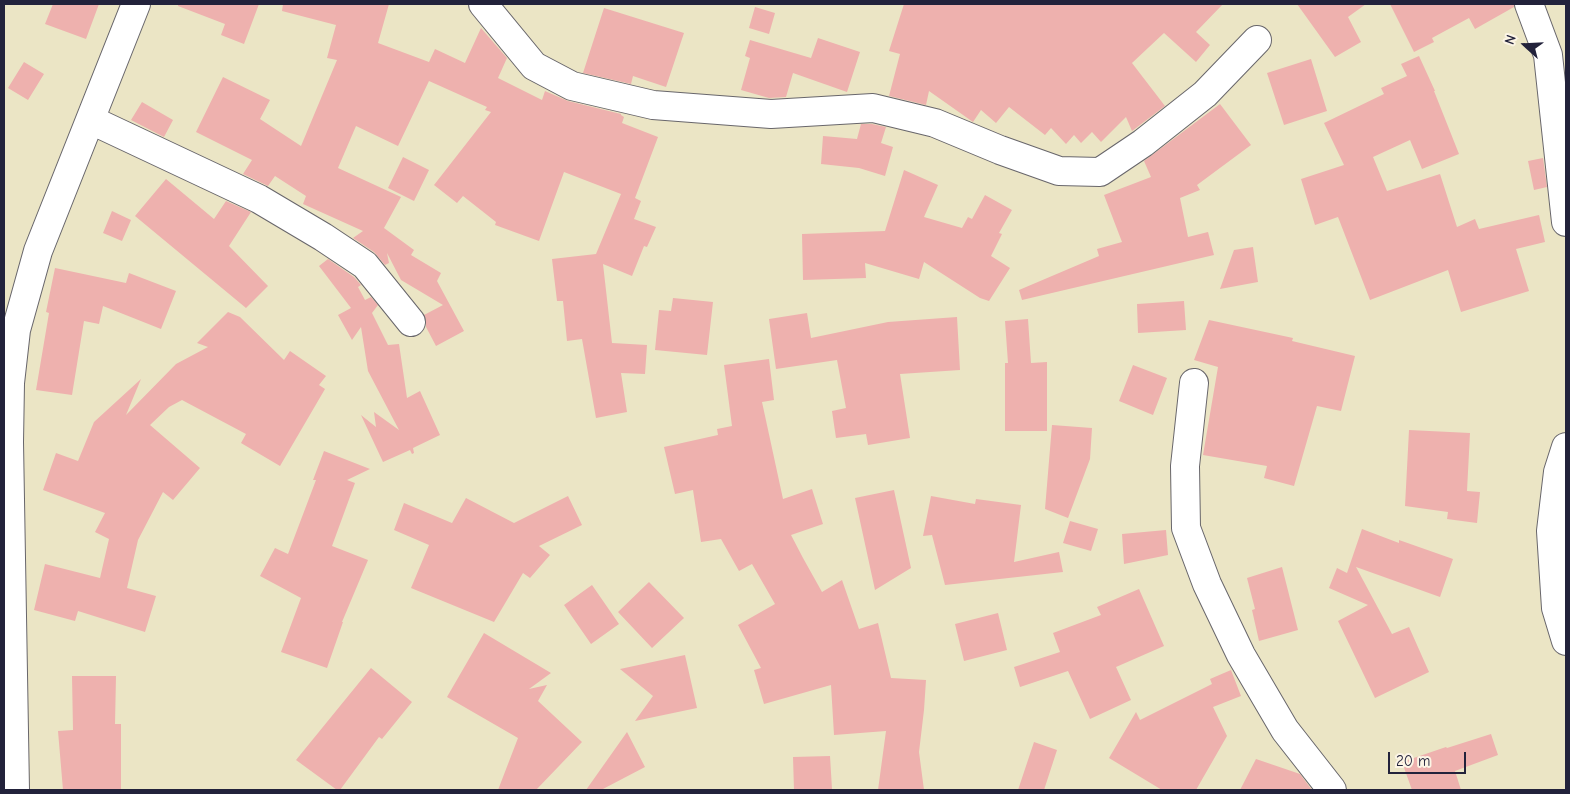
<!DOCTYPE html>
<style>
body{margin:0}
#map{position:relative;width:1570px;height:794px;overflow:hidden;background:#ebe5c5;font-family:"Comic Neue",sans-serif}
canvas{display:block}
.frame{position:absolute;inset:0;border:5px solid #22223b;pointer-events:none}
.north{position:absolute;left:1500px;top:20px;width:50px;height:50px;-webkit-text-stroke:4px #fcf5e5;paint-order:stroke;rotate:290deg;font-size:14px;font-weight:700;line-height:20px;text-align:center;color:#22223b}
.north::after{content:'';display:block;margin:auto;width:18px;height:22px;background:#22223b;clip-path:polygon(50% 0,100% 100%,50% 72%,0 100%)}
.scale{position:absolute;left:1388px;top:752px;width:78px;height:22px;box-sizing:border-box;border:2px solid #22223b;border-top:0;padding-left:6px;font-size:15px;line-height:18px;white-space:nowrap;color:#22223b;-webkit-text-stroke:4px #fcf5e5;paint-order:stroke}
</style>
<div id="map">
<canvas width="1570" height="794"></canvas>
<div class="frame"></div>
<div class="north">N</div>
<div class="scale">20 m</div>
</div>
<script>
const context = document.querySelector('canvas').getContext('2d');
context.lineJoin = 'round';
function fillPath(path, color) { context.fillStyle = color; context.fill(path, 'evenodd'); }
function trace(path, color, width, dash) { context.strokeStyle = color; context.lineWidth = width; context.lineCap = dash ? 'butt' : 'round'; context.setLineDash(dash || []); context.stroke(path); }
fillPath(new Path2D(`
 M53 4H99L86 39 45 24Z
 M178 4H259L244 44 221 35 225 24 178 6Z
 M283 4H389L378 43 429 62 435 49 465 63 481 28 507 58 498 78 542 100 545 91 568 101 621 114V115L624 117 622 123 658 137 635 198 641 201 634 219 656 227 647 247 644 246 632 276 603 264 612 343 647 345 645 374 621 373 627 412 596 418 582 339 567 341 563 301H557L552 259 596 254 621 194 564 172 539 241 495 225 496 222 463 196 457 203 434 185 491 112 485 110 487 107 429 81 398 146 356 126 338 168 401 197 384 228 414 250 411 255 441 273 437 281 464 331 436 346 426 327V320L424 315 443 305 401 280 387 253 389 263 385 265 374 252 353 238 363 231 303 204 306 196 275 176 268 186 243 174 252 160 196 132 223 77 270 100 260 119 301 146 337 60 327 58 336 25 282 11Z
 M904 4H1223L1196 32 1210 45 1196 62 1164 33 1132 63 1165 106 1132 131 1126 117 1101 142 1092 132 1081 143 1074 135 1066 144 1051 128 1045 135 1009 107 996 123 981 110 973 122 929 91 926 105 889 96 900 54 889 51Z
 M1297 4H1366L1348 17 1361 42 1335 57Z
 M1390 4H1514V7L1475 29 1469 18 1432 38 1434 42 1414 52Z
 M755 7 775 13 769 34 749 28Z
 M604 8 684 33 666 87 633 76 631 84 583 73Z
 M818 38 860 52 847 92 793 73 786 97 769 98 741 90 750 58 745 56 750 40 811 58Z
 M1419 56 1435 91H1434L1459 154 1422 169 1410 140 1373 157 1387 191 1440 174 1457 227 1475 219 1479 229 1539 215 1545 242 1516 249 1529 291 1461 312 1448 270 1370 300 1338 217 1315 225 1301 179 1344 165 1324 123 1384 94 1381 88 1407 76 1401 64Z
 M1311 59 1327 111 1284 125 1267 73Z
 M24 62 44 74 28 100 8 88Z
 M142 102 173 120 164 137 131 120Z
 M1220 104 1251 145 1197 185 1200 190 1180 198 1188 237 1208 232 1214 255 1022 300 1019 290 1099 256 1097 249 1122 242 1104 195 1151 177 1144 161Z
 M861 124H872L886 127 881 143 893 147 885 176 859 168 821 164 823 136 857 139Z
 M403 157 429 170 414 201 388 188Z
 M1543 158 1547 187 1534 190 1528 161Z
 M904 170 938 185 924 217 962 228 968 217 972 219 985 195 1012 210 999 233 1002 234 991 256 1010 268 989 301 980 298 924 262 919 279 865 263 866 278 803 280 802 234 885 231Z
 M166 179 214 219 226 201 251 212 229 246 268 286 246 308 135 216Z
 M112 211 131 220 122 241 103 233Z
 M1253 247 1258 282 1220 289 1234 250Z
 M328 259 354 277 361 285 358 287 365 300 371 297 378 305 372 313 388 345 399 344 407 398 420 391 440 435 413 448 414 453 412 454 410 450 383 462 361 415 376 427 374 412 399 430 368 371 361 327 352 340 338 315 351 308 319 266Z
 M55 268 126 283 129 273 176 291 161 329 103 306 99 324 84 321 72 395 36 390 49 313 46 312Z
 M673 298 713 302 707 355 655 350 659 310 671 311Z
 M1184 301 1186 330 1138 333 1137 304Z
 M228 312 240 317 284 360 290 351 326 376 319 385 325 389 280 466 241 443 246 434 182 400 169 407 150 425 200 468 173 500 163 492 138 540 127 588 156 596 145 632 78 611 75 621 34 610 45 564 100 578 109 539 95 532 105 513 43 490 56 453 78 461 94 422 141 379 126 415 176 364 208 347 197 343Z
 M807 313 811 338 888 322 957 317 960 370 900 374 910 438 868 445 866 434 836 438 832 411 846 408 837 360 776 369 769 319Z
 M1028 319 1031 363 1047 362V431H1005V363H1008L1005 321Z
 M1209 320 1293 338 1292 341 1355 356 1341 411 1317 406 1294 486 1264 478 1267 466 1203 455 1218 367 1194 360Z
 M769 359 774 400 762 402 783 499 812 489 823 524 791 535 803 558 822 592 842 580 859 629 878 623 891 678 926 680 924 710 919 752 924 790H878L886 731 834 735 831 685 764 704 754 670 761 668 738 625 775 604 752 564 739 571 721 539 701 542 693 490 675 494 664 447 718 435 717 429 732 426 724 365Z
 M1133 365 1167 378 1153 415 1119 401Z
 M1052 425 1092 428 1090 459 1068 518 1045 509Z
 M1409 430 1470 433 1467 491 1480 492 1477 523 1447 519 1448 512 1405 506Z
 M324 451 370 469 347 480 355 483 332 546 368 560 342 622H343L327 668 281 652 301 598 260 576 275 548 288 554 316 480H313Z
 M894 490 911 568 875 590 855 498Z
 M568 496 582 525 539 546 550 555 530 578 523 573 494 622 411 588 429 545 394 530 404 503 452 523 466 498 514 523Z
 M931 496 975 504 976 499 1021 505 1014 562 1059 552 1063 572 945 585 932 535 923 536Z
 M1070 521 1098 529 1091 551 1063 543Z
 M1362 529 1399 543V540L1453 559 1440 597 1356 567 1392 634 1409 627 1429 672 1375 698 1338 621 1368 605 1329 588 1337 568 1347 573Z
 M1166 530 1168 555 1124 564 1122 534Z
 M1282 567 1298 630 1259 641 1252 610 1255 609 1247 578Z
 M649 582 684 618 652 648 618 612Z
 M592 585 619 624 591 644 564 605Z
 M1139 589 1164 646 1116 667 1131 700 1090 719 1068 671 1020 687 1014 667 1060 652 1053 633 1101 615 1097 607Z
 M998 613 1007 650 964 661 955 624Z
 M484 633 551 673 529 689 547 685 538 701 582 742 536 790H498L518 738 447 697Z
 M685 655 697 708 635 721 653 696 620 669Z
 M371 668 412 702 382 739 379 737 340 790H337L296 760Z
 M1231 670 1241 696 1213 707 1227 736 1196 790H1162L1109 758 1136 712 1140 720 1212 684 1210 679Z
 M72 676H116L115 724H121V790H63L58 731 73 730Z
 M627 732 645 767 601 790H586Z
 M1491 734 1498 755 1455 771 1461 790H1412L1402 762 1446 747 1447 748Z
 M1034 742 1057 750 1044 790H1018Z
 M830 756 832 789 794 790 793 757Z
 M1256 759 1300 774 1312 790H1240Z`), '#eeb1ae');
const minor = new Path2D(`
 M483 4 534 66 572 86 653 105 771 114 873 108 935 123 1000 150 1059 171 1100 172 1143 143 1205 94 1257 40
 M1529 4 1548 55 1566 222
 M91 120 259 199 323 237 365 265 411 322
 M1194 383 1185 466 1186 528 1207 584 1241 655 1285 730 1332 790
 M1566 447 1558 472 1551 531 1556 608 1566 641
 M15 790 9 442 10 383 16 330 38 251 136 4`);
trace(minor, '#68666b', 30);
trace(minor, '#fff', 28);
</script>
